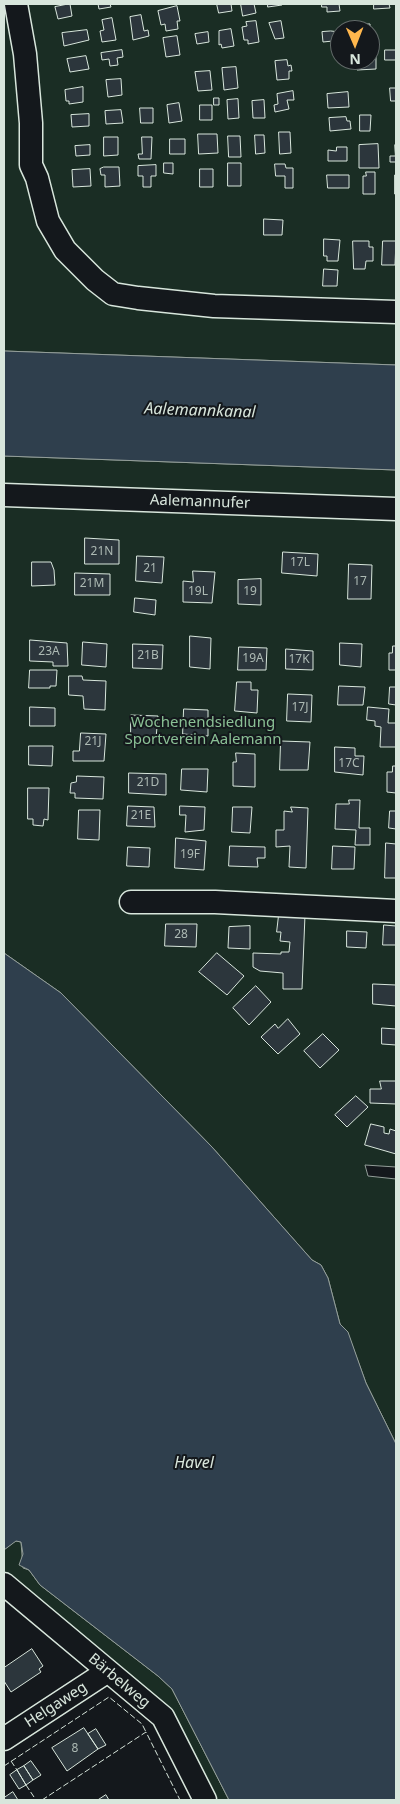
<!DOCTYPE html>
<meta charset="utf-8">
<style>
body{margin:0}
#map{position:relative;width:400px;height:1804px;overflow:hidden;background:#14181c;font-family:"Noto Sans",sans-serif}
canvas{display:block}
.frame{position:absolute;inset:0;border:5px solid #d8e6dc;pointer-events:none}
.north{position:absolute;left:330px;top:20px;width:50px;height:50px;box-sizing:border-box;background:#14181c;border:1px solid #626a69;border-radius:50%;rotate:179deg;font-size:14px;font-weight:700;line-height:20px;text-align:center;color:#d8e6dc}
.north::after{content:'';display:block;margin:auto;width:18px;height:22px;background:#ffb74d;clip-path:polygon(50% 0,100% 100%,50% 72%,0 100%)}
</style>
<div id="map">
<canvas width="400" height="1804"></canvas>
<div class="frame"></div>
<div class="north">N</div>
</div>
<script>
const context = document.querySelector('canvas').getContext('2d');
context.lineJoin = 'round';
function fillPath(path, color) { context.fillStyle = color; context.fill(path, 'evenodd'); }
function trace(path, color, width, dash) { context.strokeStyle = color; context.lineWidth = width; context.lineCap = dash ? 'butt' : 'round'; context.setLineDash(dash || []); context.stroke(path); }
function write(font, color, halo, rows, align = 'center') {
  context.font = font + ' "Noto Sans",sans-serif'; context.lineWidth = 4; context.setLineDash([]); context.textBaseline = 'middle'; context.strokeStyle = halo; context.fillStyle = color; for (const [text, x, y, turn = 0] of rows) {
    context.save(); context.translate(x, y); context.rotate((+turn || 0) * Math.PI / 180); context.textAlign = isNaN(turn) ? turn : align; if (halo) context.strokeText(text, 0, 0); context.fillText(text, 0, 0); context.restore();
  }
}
const green = new Path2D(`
 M4 4H396V365L4 351ZM340 30H370V60H340Z
 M4 456 396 470V509L4 495Z
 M4 504 396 517V1167L365 1165 368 1176 396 1179V1444L366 1383 347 1331 340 1324 328 1278 321 1265 312 1260 212 1147 61 993 4 953Z
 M16 1541 21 1542 23 1568 29 1570 40 1585 158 1676 172 1689 229 1800H211L166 1714 4 1577V1550Z`);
fillPath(green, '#1a2d24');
trace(green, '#939e99', 1);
const water = new Path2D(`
 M4 351 396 365V470L4 456Z
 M4 953 61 993 212 1147 312 1260 321 1265 328 1278 340 1324 348 1332 366 1383 396 1444V1800H229L172 1689 158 1676 40 1585 29 1570 19 1565 23 1554 21 1542 16 1541 4 1550Z`);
fillPath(water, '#2f3f4d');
trace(water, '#939e99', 1);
const building = new Path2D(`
 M70 4 72 16 58 19 55 7Z
 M93 4H110L111 7 99 9 98 4Z
 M217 4H231L232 11 219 13Z
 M241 4H254L256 13 243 16Z
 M268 4H282V5L268 7Z
 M322 4H339L340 11 327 12V7H322Z
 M374 4H389L390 8 374 9Z
 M177 6 180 21H177L178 29 166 31 165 24 161 25 158 11Z
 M141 15 144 31 148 30 149 36 133 40 130 17Z
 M112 18 116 40 102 42 100 31 104 30 102 20Z
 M256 21 259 42 248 44V40H244L242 27 247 26 246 22Z
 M281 21 284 38 275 39 269 23Z
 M357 24H370V30H357Z
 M231 29 234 46 222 48 221 44 219 45V31Z
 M87 30 89 40 64 46 62 33Z
 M331 31 340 32V51H334L333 41 323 42 322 32Z
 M208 32 209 42 197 44 195 34Z
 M177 36 180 55 166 57 163 38Z
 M122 50 123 57 117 58 118 65 110 66 109 59 102 60 101 53Z
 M385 50H396V60H385Z
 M370 53H376V69L357 70V61L370 60Z
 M86 56 89 69 70 72 67 59Z
 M287 60 288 66 291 65 292 71H289V79L277 80 275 61Z
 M236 67 238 88 224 90 222 68Z
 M210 71 212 90 198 91 195 72Z
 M121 79 122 95 108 97 106 80Z
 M83 87V102L69 104V101H66L65 90Z
 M390 88H396V101H391Z
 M293 91 294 100H287L289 109 275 112 274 105 278 104 277 94Z
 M348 92 349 107 328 108 327 94Z
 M214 98H219V105H214Z
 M238 99 239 118 228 119 227 100Z
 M264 100 265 118H253L252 101Z
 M179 103 182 121 169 123 167 105Z
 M200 105H212V120H200Z
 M140 108H153V123H141Z
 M121 110 123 123 106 124 105 111Z
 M89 114V126L72 127 71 115Z
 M360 115H371L370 131H360Z
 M346 117 347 121H350L351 129 330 131 329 118Z
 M279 132H290L291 153 280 154Z
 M198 134H217L218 153 199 154Z
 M255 135H264L265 153 256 154Z
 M228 136H240L241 157H229Z
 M104 137H118V155L104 156Z
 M142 137H152L151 159H139L138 154H142Z
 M170 139H185V154H170Z
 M378 144 379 168H359V145Z
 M90 145V155L76 156 75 146Z
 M395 145 396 162H390V156H395Z
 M337 147H347V161H328V150L336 151Z
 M164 163H173V174L164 173Z
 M228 163H241V186H228Z
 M275 164H285L286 168H293V188H285V176H276Z
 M156 165V176H151V187H143V176H138V166Z
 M104 167H119L120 186 105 187V175H101L100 169Z
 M90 169 91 186 73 187 72 170Z
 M200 169H213V187H200Z
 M366 172H375V194H363V176H366Z
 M327 175H349V188H328Z
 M395 175H396V194H395Z
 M264 219 283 220 282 235H264Z
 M324 239 340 240 338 261H327V256H324Z
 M353 241H369V247H373V261H366L365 269H354Z
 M383 241H396L395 265H382Z
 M324 269 338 270 337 286H323Z
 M85 538 119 540V564H85Z
 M283 552 318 554 317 576 282 573Z
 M137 556 164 557 162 583 136 581Z
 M32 562H51L54 570 55 585 32 586Z
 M349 564 372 565 371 599H348Z
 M193 571 215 572 212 603 183 602V581L193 582Z
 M75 573 110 574V595H75Z
 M261 579V605L238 604V580Z
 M135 598 156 600 155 615 134 612Z
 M190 636 211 638 210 669 190 667Z
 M30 640 67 643 68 666H53V662L30 661Z
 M83 642 107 644 106 667 82 665Z
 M340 643 362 644 361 667 340 665Z
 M133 644 163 645 162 669 133 668Z
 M393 646H396V670H389V653H392Z
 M239 647 267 648 266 670H238Z
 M286 649 313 651V670L286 669Z
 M30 670H57L56 686H50V688H29Z
 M69 676H82L83 680 106 681 105 710 84 709 83 696 69 695Z
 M237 682H251V690H258L257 713 235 711Z
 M339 686 365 687 363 705H338Z
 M390 687H396V705L389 704Z
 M288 694 312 695 311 722 287 721Z
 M30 707 55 708V726H30Z
 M368 707 389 709 388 723H396V747H380L381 727 375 726V721L367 720Z
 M184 709 208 710V736L183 734Z
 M131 715 158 716 156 738H131Z
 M81 733 106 734 104 761H73V751H79Z
 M281 741 310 742 308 770H280Z
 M29 746H53L52 766 29 765Z
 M335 747 355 748V756H364L363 775 335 772Z
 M236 753 255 754V787L233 786V762H236Z
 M393 766H396V793L387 792V772H392Z
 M182 769H208L207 792 181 790Z
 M129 773 166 774V795L129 793Z
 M77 776 104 777 103 799 75 798V793H70L71 783 76 782Z
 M28 788H49L48 820 44 819 43 826 33 825V819H28Z
 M349 800H360L359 828H370V845H355L356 830 335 829 336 804H349Z
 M128 806 154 807 155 827 127 826Z
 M180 806 205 807 204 830 185 832 186 815H180Z
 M233 807H252L250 833 232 832Z
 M291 807 308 808 306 868 289 867 290 846 276 847V830H284V811L292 812Z
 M79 810H100L99 840 78 839Z
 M390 811H396V829L389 828Z
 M176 838 206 841 204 870 175 868Z
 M386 843 396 844V878H385Z
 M230 846 265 847V858H257L258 867 229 866Z
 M333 846 355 847 354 869H332Z
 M128 847 150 848 149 867 127 866Z
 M279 915H305L302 989H283V973L260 971 253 967V953L281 954V952H289L290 942 280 941 281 932H277Z
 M166 924H197L196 947 165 946Z
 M384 925 396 926V945H383Z
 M250 926V949L228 948 229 927Z
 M347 931 367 932 366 948 347 947Z
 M217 953 244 976 227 995 199 972Z
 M373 984 396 985V1006L373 1004Z
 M256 986 271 1002 249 1025 233 1008Z
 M288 1019 300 1034 278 1054 261 1037 275 1024 278 1028Z
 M382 1028 396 1029V1045L382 1044Z
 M323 1034 339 1050 320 1068 304 1051Z
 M380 1081H396V1104L370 1103V1089H381Z
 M356 1096 368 1107 347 1127 335 1115Z
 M371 1124 384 1127V1133L389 1134 390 1129 396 1131V1154L365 1145Z
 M32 1649 43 1666 39 1669 41 1672 11 1692 4 1681V1668Z
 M84 1728 98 1749 67 1771 52 1748Z
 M96 1729 106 1745 98 1749 88 1734Z
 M31 1761 41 1775 33 1780 24 1766Z
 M24 1766 33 1780 26 1785 17 1770Z
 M17 1770 26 1785 19 1789 10 1775Z
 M13 1792 18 1800H4V1798Z
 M106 1795 109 1800H98Z`);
fillPath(building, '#2c363c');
trace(building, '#d8e6dc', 1);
const minor = new Path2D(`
 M16 4 25 54 31 123V165L37 178 48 221 65 250 95 280 113 294 138 298 214 306 396 312
 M4 495 396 509
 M131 902H215L396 911
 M4 1584 163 1717 205 1800
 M4 1739 108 1671`);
trace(minor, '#d8e6dc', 25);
trace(minor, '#14181c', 22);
trace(new Path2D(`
 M11 1761 17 1770
 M4 1766 109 1697 142 1724 146 1732
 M26 1785 36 1800
 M42 1800 146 1732 180 1800`), '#d8e6dc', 1, [6, 2.5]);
write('12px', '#adbab4', null, [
 ["21N",102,552],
 ["17L",300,563],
 ["21",150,569],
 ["17",360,582],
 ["21M",92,584],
 ["19L",198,592],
 ["19",250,592],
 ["23A",49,652],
 ["21B",148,656],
 ["19A",253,659],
 ["17K",299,660],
 ["17J",300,708],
 ["21J",93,742],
 ["17C",349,764],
 ["21D",148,783],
 ["21E",141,816],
 ["19F",190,855],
 ["28",181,935],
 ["8",75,1749]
]);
write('15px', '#d8e6dc', '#14181c', [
 ["Aalemannufer",200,502,2],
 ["Bärbelweg",119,1681,40],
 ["Helgaweg",56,1705,-33]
]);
write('15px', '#8ac095', '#14181c', [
 ["Wochenendsiedlung",203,723],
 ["Sportverein Aalemann",203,740]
]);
write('italic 16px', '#d8e6dc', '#14181c', [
 ["Aalemannkanal",200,411,2],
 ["Havel",194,1463]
]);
</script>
